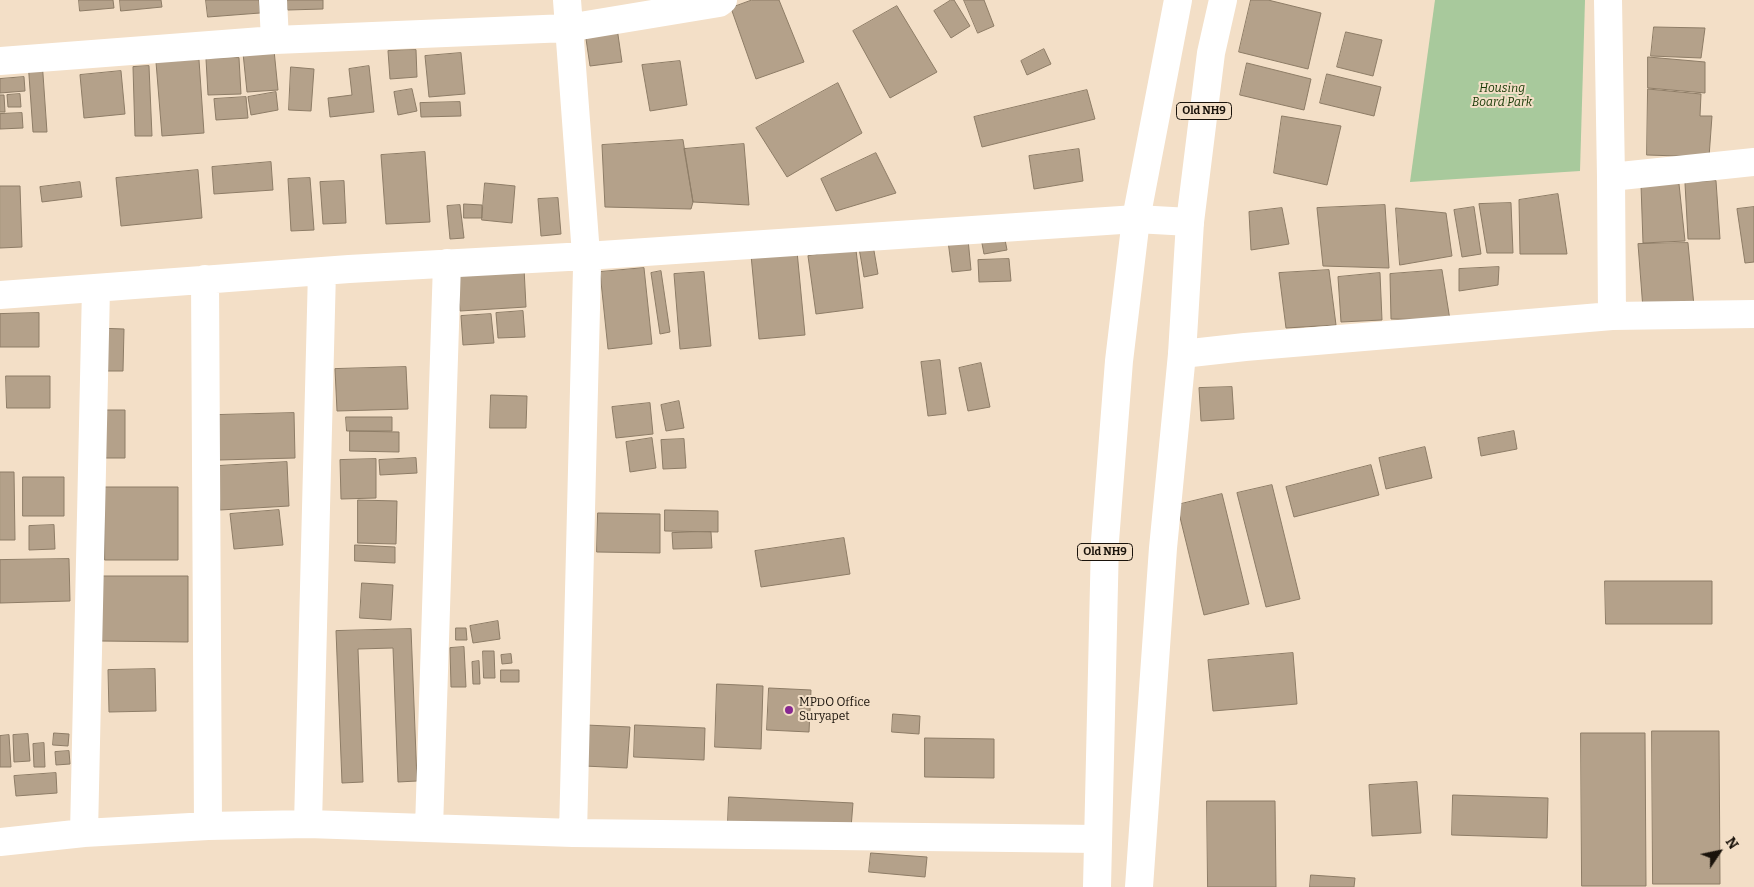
<!DOCTYPE html>
<style>
body{margin:0}
#map{position:relative;width:1754px;height:887px;overflow:hidden;background:#f3dfc7;font-family:Bitter,serif}
canvas{display:block}
.north{position:absolute;left:1694px;top:827px;width:50px;height:50px;-webkit-text-stroke:4px #f3dfc7;paint-order:stroke;rotate:56deg;font-size:14px;font-weight:700;line-height:20px;text-align:center;color:#1a130b}
.north::after{content:'';display:block;margin:auto;width:18px;height:22px;background:#1a130b;clip-path:polygon(50% 0,100% 100%,50% 72%,0 100%)}
</style>
<div id="map">
<canvas width="1754" height="887"></canvas>
<div class="north">N</div>
</div>
<script>
const context = document.querySelector('canvas').getContext('2d');
context.lineJoin = 'round';
function fillPath(path, color) { context.fillStyle = color; context.fill(path, 'evenodd'); }
function trace(path, color, width, dash) { context.strokeStyle = color; context.lineWidth = width; context.lineCap = dash ? 'butt' : 'round'; context.setLineDash(dash || []); context.stroke(path); }
function write(font, color, halo, rows, align = 'center') {
  context.font = font + ' Bitter,serif'; context.lineWidth = 4; context.setLineDash([]); context.textBaseline = 'middle'; context.strokeStyle = halo; context.fillStyle = color; for (const [text, x, y, turn = 0] of rows) {
    context.save(); context.translate(x, y); context.rotate((+turn || 0) * Math.PI / 180); context.textAlign = isNaN(turn) ? turn : align; if (halo) context.strokeText(text, 0, 0); context.fillText(text, 0, 0); context.restore();
  }
}
fillPath(new Path2D(`
 M1435 0H1585L1580 171 1410 182Z`), '#a8c99c');
const building = new Path2D(`
 M79 0H113L114 8 80 11Z
 M120 0H161L162 7 121 11Z
 M206 0H259L260 13 208 17Z
 M287 0H323V9L288 10Z
 M752 0H779L804 62 756 79 731 8Z
 M951 0H954L970 26 951 38 934 11Z
 M964 0H984L994 26 978 33Z
 M1251 0H1268L1321 13 1308 69 1239 52Z
 M897 6 937 72 890 98 853 31Z
 M1654 27 1705 28 1701 58 1651 56Z
 M617 28 622 62 590 66 585 32Z
 M1346 32 1382 40 1373 76 1337 67Z
 M1044 49 1051 64 1027 75 1021 61Z
 M274 50 278 90 247 92 243 53Z
 M416 50 417 77 390 79 388 51Z
 M461 53 465 94 429 97 425 56Z
 M1648 57 1705 62V93L1648 88Z
 M239 58 241 94 208 95 206 59Z
 M42 60 47 132H33L28 61Z
 M199 60 204 133 162 136 156 62Z
 M680 61 687 105 650 111 642 65Z
 M1247 63 1311 79 1304 110 1240 95Z
 M149 66 152 136H135L133 67Z
 M369 66 374 112 330 117 328 98 352 95 349 69Z
 M291 67 314 69 311 111 289 110Z
 M121 71 125 114 84 118 80 75Z
 M1327 74 1381 87 1374 116 1320 103Z
 M24 77 25 91 0 93V79Z
 M838 83 862 133 787 177 756 128Z
 M412 89 417 111 398 115 394 92Z
 M1648 89 1701 94 1700 116H1712L1709 157 1647 155Z
 M1087 90 1095 119 982 147 974 117Z
 M276 92 278 110 251 115 248 97Z
 M20 94 21 107H8L7 95Z
 M0 95H4L5 112H0Z
 M246 97 248 118 216 120 214 99Z
 M460 102 461 116 421 117 420 103Z
 M22 113 23 128 0 129V114Z
 M1282 116 1341 126 1327 185 1274 173Z
 M683 140 693 202 691 209 605 207 602 145Z
 M744 144 749 205 693 202 684 149Z
 M1079 149 1083 181 1034 189 1029 156Z
 M425 152 430 222 386 224 381 155Z
 M876 153 896 193 836 211 821 179Z
 M271 162 273 190 214 194 212 167Z
 M198 170 202 218 121 226 116 178Z
 M310 178 314 230 291 231 288 179Z
 M344 181 346 223 323 224 320 182Z
 M1716 181 1720 239H1688L1685 183Z
 M80 182 82 197 42 202 40 187Z
 M485 183 515 186 512 223 482 220Z
 M1679 184 1685 241 1643 243 1641 185Z
 M0 186H20L22 247 0 248Z
 M1558 194 1567 254H1520L1519 200Z
 M558 198 561 234 541 236 538 199Z
 M1511 203 1513 253H1487L1479 204Z
 M464 204 482 205V218H464Z
 M460 205 464 238 450 239 447 206Z
 M1385 205 1389 268 1323 266 1317 208Z
 M1474 207 1481 254 1462 257 1454 210Z
 M1754 207V262L1745 263 1737 209Z
 M1282 208 1289 244 1251 250 1249 212Z
 M1396 208 1446 213 1452 256 1400 265Z
 M1003 229 1007 250 984 254 980 233Z
 M968 239 971 270 952 272 948 241Z
 M1688 243 1694 306 1643 309 1638 244Z
 M873 245 878 274 864 277 859 248Z
 M856 250 863 308 816 314 808 256Z
 M797 251 805 335 759 339 751 255Z
 M1009 259 1011 281 979 282 978 260Z
 M1499 267 1498 285 1459 291V269Z
 M524 268 526 307 460 311 457 273Z
 M644 268 652 344 608 349 600 272Z
 M1329 270 1336 325 1286 328 1279 273Z
 M1442 270 1450 320 1391 319 1390 274Z
 M661 271 670 332 660 334 651 273Z
 M704 272 711 346 680 349 674 274Z
 M1380 273 1382 320 1341 322 1338 277Z
 M523 311 525 337 498 338 496 313Z
 M39 313V347H0V314Z
 M491 314 494 343 463 345 461 316Z
 M96 328 124 329 123 371H96Z
 M940 360 946 414 928 416 921 362Z
 M981 363 990 407 968 411 959 368Z
 M406 367 408 409 337 411 335 369Z
 M6 376H50V408H7Z
 M1232 387 1234 419 1201 421 1199 388Z
 M491 395 527 396 526 428H490Z
 M679 401 684 428 666 431 661 405Z
 M650 403 653 434 616 438 612 407Z
 M105 410H125V458H105Z
 M294 413 295 458 219 460 217 415Z
 M346 417H392V431H347Z
 M350 431 399 432V452L350 451Z
 M1514 431 1517 449 1481 456 1478 438Z
 M652 438 656 468 630 472 626 442Z
 M684 439 686 468 663 469 661 440Z
 M1425 447 1432 478 1386 489 1379 458Z
 M416 458 417 473 380 475 379 460Z
 M376 459V498L341 499 340 460Z
 M287 462 289 506 220 510 218 466Z
 M1371 465 1379 495 1294 517 1286 487Z
 M0 472H14L15 540H0Z
 M23 477H64V516H23Z
 M1272 485 1300 599 1266 607 1237 493Z
 M105 487H178V560H105Z
 M1222 494 1249 604 1204 615 1177 505Z
 M358 500 397 501 396 544 358 543Z
 M279 510 283 545 234 549 230 514Z
 M665 510 718 511V532L665 531Z
 M598 513 660 514V553L597 552Z
 M54 525 55 549 29 550V526Z
 M711 532 712 548 673 549 672 533Z
 M844 538 850 574 761 587 755 551Z
 M355 545 395 547V563L355 561Z
 M69 559 70 601 0 603V560Z
 M101 576H188V642L100 641Z
 M1605 581H1712V624H1606Z
 M362 583 393 585 391 620 360 618Z
 M498 621 500 639 473 643 470 626Z
 M456 628H466L467 640H456Z
 M411 629 417 781 398 782 393 648 358 649 363 782 342 783 336 631Z
 M464 647 466 687H451L450 648Z
 M483 651H494L495 678H484Z
 M1293 653 1297 704 1213 711 1208 660Z
 M511 654 512 663 502 664 501 655Z
 M479 661 480 684H473L472 662Z
 M155 669 156 711 109 712 108 670Z
 M501 670H519V682H501Z
 M717 684 763 686 761 749 715 747Z
 M769 688 811 690 809 732 767 730Z
 M893 714 920 716 919 734 892 732Z
 M586 725 630 727 627 768 584 766Z
 M635 725 705 728 704 760 634 757Z
 M1652 731H1719L1720 884H1653Z
 M54 733 69 734 68 746 53 745Z
 M1581 733H1645L1646 886H1582Z
 M28 734 30 761 14 762 13 735Z
 M9 735 11 767H0V736Z
 M925 738 994 739V778L925 777Z
 M44 743 45 767H34L33 744Z
 M69 751 70 764 56 765 55 752Z
 M56 773 57 793 16 796 14 776Z
 M1417 782 1421 833 1372 836 1369 785Z
 M1453 795 1548 798 1547 838 1452 835Z
 M729 797 853 803 851 828 728 822Z
 M1207 801H1275L1276 887H1208Z
 M871 853 927 857 925 877 869 872Z
 M1311 875 1355 878 1354 887H1310Z`);
fillPath(building, '#b4a18a');
trace(building, '#8d7c66', 1);
trace(new Path2D(`
 M273 0 275 40 568 28 719 3 723 0
 M567 0 587 268 573 833
 M1608 0 1611 177 1612 316
 M0 61 275 40
 M1611 177 1754 162
 M322 271 308 824 573 833 1098 839
 M0 295 349 269 586 256 1136 219 1190 222
 M1182 354 1245 347 1612 316 1754 314
 M208 826 308 824
 M429 828 447 263
 M84 833 208 826 205 279
 M0 842 84 833 96 288`), '#fff', 28);
trace(new Path2D(`
 M1097 887 1105 541 1119 361 1136 219 1178 0
 M1139 887 1163 548 1182 354 1190 222 1211 53 1223 0`), '#fff', 28);
for (const [x, y, r, color] of [
 [789,710,5,"#872892"]
]) { const dot = new Path2D(); dot.arc(x, y, r, 0, 2 * Math.PI); context.fillStyle = color; context.fill(dot); trace(dot, '#f3dfc7', 2); }
for (const [x, y, w] of [
 [1204,111,55],
 [1105,552,55]
]) { const box = new Path2D(); box.roundRect(x - w / 2, y - 8.5, w, 17, 4); context.fillStyle = '#f3dfc7'; context.fill(box); trace(box, '#1a130b', 1); }
write('bold 11px', '#1a130b', null, [
 ["Old NH9",1204,111],
 ["Old NH9",1105,552]
]);
write('italic 12px', '#163804', '#f3dfc7', [
 ["Housing",1502,89],
 ["Board Park",1502,103]
]);
write('12px', '#1a130b', '#f3dfc7', [
 ["MPDO Office",799,703],
 ["Suryapet",799,717]
], 'left');
</script>
